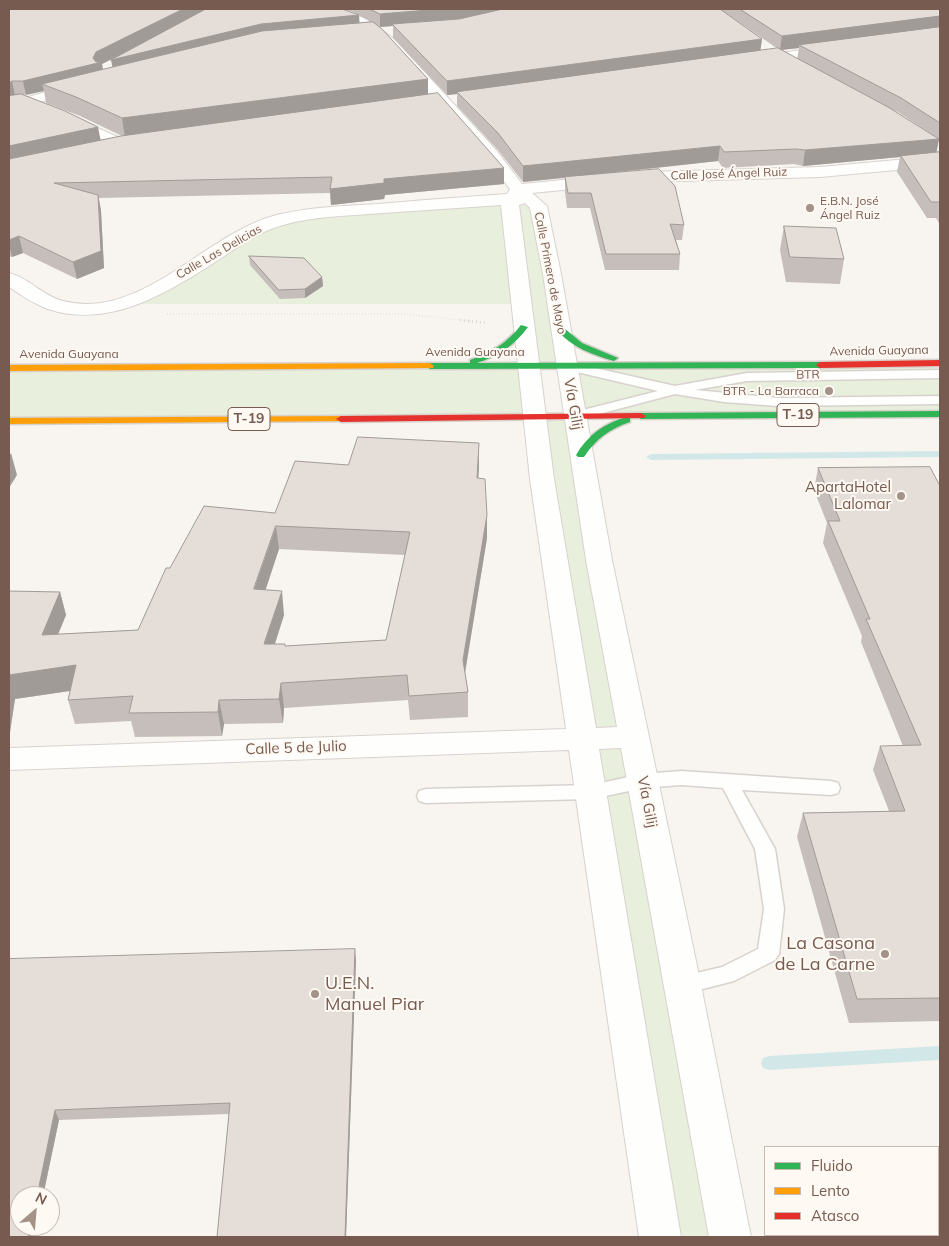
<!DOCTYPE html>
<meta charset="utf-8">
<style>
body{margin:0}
#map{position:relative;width:949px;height:1246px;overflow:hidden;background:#f8f5f0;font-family:Mulish,sans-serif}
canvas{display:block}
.frame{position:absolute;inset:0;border:10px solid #775b50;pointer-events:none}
.legend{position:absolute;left:764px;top:1146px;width:175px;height:90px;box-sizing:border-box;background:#fef9f3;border:1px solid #c8bab2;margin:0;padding:6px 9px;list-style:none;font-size:15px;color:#775b50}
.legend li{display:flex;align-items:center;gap:10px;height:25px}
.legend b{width:25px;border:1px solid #c8bab2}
.north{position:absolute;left:10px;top:1186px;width:50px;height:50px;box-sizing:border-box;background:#fef9f3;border:1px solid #c8bab2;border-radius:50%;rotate:27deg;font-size:14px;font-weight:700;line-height:20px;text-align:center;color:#775b50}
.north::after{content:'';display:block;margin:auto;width:18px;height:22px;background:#a49188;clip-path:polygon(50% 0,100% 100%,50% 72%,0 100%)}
</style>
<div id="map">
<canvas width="949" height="1246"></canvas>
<div class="frame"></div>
<ul class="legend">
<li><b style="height:6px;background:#30b455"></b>Fluido</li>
<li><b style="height:6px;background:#ff9f0a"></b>Lento</li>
<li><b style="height:6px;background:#e5322d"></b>Atasco</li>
</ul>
<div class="north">N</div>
</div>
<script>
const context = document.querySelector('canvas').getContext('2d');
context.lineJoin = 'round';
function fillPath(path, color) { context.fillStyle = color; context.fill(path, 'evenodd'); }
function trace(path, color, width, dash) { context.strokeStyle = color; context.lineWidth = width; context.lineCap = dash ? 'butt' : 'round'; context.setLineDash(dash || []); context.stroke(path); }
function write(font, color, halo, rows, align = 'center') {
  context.font = font + ' Mulish,sans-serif'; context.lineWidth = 4; context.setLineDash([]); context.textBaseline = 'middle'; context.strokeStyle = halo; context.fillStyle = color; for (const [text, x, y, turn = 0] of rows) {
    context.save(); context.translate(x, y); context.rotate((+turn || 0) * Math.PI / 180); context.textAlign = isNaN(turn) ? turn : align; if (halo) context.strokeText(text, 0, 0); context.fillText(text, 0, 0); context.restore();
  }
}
fillPath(new Path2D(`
 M529 198 567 366 940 363V414L576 416 599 560 729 1237H660L542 479 535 417 9 421V368L528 366 521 304H119L279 221ZM529 366H567L575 416 535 417Z`), '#e8efdc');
fillPath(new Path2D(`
 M940 451V457L651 460 646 457 651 454Z
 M940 1046V1060L769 1070 763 1068 761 1063 763 1058 769 1056Z`), '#d2e8e8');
const lane = new Path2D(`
 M568 362 675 386 747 373 940 370V378L747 381 695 390 778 398 940 396V404L778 406 724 402 675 394 580 419 575 418 573 415 575 412 658 391 564 369 562 366 564 363Z
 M681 771 831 781 838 783 840 788 838 793 831 795 742 790 775 849 784 909 779 954 775 960 734 981 683 994 675 992 672 985 675 978 722 967 758 949 764 909 755 849 723 788 681 785 643 788 591 799 426 803 419 801 417 796 419 791 426 789 591 785 643 774Z`);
const street = new Path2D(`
 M322 9H338L366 19 394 39 496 150 522 184 645 172 820 167 940 156V166L820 177 645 182 532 193 547 206 561 274 612 560 701 985 751 1237H709L621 748 599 749 681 1237H639L569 750 9 770V748L566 729 530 479 501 205C457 208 413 211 369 214 341 216 311 217 283 225 260 231 239 246 220 259 170 291 110 330 48 309 34 304 21 295 9 287V273C29 278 43 296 63 301 140 321 205 235 273 216 307 207 343 206 378 204 421 200 464 197 507 194L510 189 484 156 384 45 358 25 324 12ZM525 203 530 208 543 274 586 560 617 727 596 728 554 479 519 205Z
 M835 45 840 46 842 49 840 52 754 65 747 61 754 57Z
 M80 83 85 84 87 87 85 90 9 110V102Z
 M64 113 129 142 131 145 129 148H117L59 120 57 117 59 114Z`);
const fast = new Path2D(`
 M521 325 528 327C515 345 498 356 477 363L820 362 824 365 820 368 430 369 426 366 430 363H470V360C491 353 507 343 521 325Z
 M558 328H564L582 343 618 358 614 361C593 355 571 347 557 330Z
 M940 411V417L641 419 636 416 641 413Z
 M627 417 630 418V422C609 429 596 439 584 457H578L576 455C588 435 604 423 627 417Z`);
const slow = new Path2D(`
 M430 363 434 366 433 368 9 371V365Z
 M341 416 346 419 344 421 9 424V418Z`);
const jam = new Path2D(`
 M940 360V366L820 368 816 365 820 362Z
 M641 413 646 416 644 418 341 422 336 419 341 416Z`);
trace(lane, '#d8d2ce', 3);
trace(street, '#d8d2ce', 2);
trace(fast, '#d9d1cc', 3);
trace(slow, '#d9d1cc', 3);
trace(jam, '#d9d1cc', 3);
trace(new Path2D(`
 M167 314H404L471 321`), '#dbd4d0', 2, [0.5, 2.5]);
trace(new Path2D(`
 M460 320 488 323`), '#dbd4d0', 2.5, [1, 3]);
fillPath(lane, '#fefefd');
fillPath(street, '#fefefd');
fillPath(fast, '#30b455');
fillPath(slow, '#ff9f0a');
fillPath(jam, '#e5322d');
fillPath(new Path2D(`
 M9 9H940V140L939 139 936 152H940V225L936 218H927L897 172 900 157 803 166 794 164 723 168 718 161 603 174 684 225 682 240H676L680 254 679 270H605L590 208H567L565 192V178L523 182 497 149 457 106V94L447 95 393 38V26L380 27 378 25 428 79V95L504 184 385 195 384 199 331 205 330 193 99 198 101 211 104 268 77 279 23 253 12 257 9 256ZM346 10 353 12 371 22 359 23ZM723 11 778 49 760 51 762 39ZM799 48 797 59 781 50ZM114 58 113 67 103 70 102 64ZM44 91 46 103 80 116 122 136 101 140 23 95ZM891 109 898 112 936 137Z
 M784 226 844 259 840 284 786 282 780 250Z
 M249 256 322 277 323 286 305 298 280 299 250 265Z
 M348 465 479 466 478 479 487 515V538L465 674 468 692V717L410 720 408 700 284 708 283 723 224 724 222 736 135 737 131 721 75 724 68 700 70 691 15 699 10 732H9V591L60 592 66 615 58 634 138 630 170 568 275 513ZM279 549 405 555 386 640 286 646 275 644 284 615 265 590Z
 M818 468 940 486V1021L849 1023 797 837 803 813 889 811 873 770 880 746H903L861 642 862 636 823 543 827 523 814 490Z
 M9 959 356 960 346 1237H217L229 1114 59 1120 43 1196H20V1226H37L35 1237H9Z`), '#c5beba');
fillPath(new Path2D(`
 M183 9H209L102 64 104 76 42 84 44 91 26 95 23 81 93 58 96 52Z
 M440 9H511L459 20 392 24 393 26 380 27V14Z
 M359 15 360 29 114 74 111 60 261 24Z
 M940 16V29L799 45V48L780 50 782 36Z
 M762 39 760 53 457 92V94L447 95V81Z
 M428 79V98L125 138 122 118Z
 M12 81 15 95 9 100V83Z
 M98 127 101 142 9 162V146Z
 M939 139 936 155 901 156 900 157 803 166 805 150Z
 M720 146 718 161 523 182V166Z
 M504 168V184L385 195 384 199 331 205 330 189 384 179Z
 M98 195 101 211 104 268 77 279 73 262Z
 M19 236 23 253 12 257 9 245V240Z
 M322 277 323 286 305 298V289Z
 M479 443V466L477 501V478Z
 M11 453 17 475 9 488V456Z
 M487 515V538L463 684V660Z
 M276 526 279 549 258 613 254 589Z
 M282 591 284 615 267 668 264 644Z
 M60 592 66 615 48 659 42 635Z
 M76 665 83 689 15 699 10 732 9 728V675Z
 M281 683 284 708 283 723 279 699Z
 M219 700 224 724 222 736 218 712Z
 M355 949 356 960 346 1237H345Z
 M55 1110 59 1120 43 1196H37Z
 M30 1226H37L35 1237H28Z`), '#a09b97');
const building = new Path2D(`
 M9 9H183L96 52 93 58 96 62H102L23 81H12L9 83Z
 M206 9H342L359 15 261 24 111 60Z
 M370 9H440L380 14Z
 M503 9H720L762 39 447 81 392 24 459 19Z
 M740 9H940V16L782 36Z
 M373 22 382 29 428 79 122 118 76 97 42 84 262 31Z
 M940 27V123L901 98 799 45Z
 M778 48 888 107 939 139 805 150 796 149 724 152 720 146 523 166 498 133 457 92Z
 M438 93 504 168 384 179V183L330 189 332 177 54 183 98 195 101 251 73 262 19 236 9 240V159L121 136Z
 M21 94 65 111 98 127 9 146V96Z
 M940 152V202H931L901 156Z
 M659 169 675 186 684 225 670 224 680 254H606L591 193H568L565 177Z
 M784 226 836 228 844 259 790 257Z
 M249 256 304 258 322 277 305 289 279 290Z
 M358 437 479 443 477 478 485 479 487 515 463 660 468 692 409 696 407 675 281 683 279 699 219 700 218 712 129 713 133 696 68 700 76 665 9 675V591L60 592 42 635 138 630 166 568H170L204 506 275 513 295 461 348 465ZM276 526 410 532 386 640 285 646V644H264L282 591 254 589Z
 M930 467 940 486V998L857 999 803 813 905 811 880 746 921 745 866 619H870L828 521H840L818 468Z
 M355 949 345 1237H217L230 1103 55 1110 37 1196H20V1226H30L28 1237H9V959Z`);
fillPath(building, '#e5ddd8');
trace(building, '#a09b97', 1);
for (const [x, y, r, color] of [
 [810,208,5,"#a49188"],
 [829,391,5,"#a49188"],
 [901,496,5,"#a49188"],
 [885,954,5,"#a49188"],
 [315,994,5,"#a49188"]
]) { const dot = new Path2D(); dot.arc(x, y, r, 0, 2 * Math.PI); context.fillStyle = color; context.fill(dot); trace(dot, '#fef9f3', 2); }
write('12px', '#775b50', '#fef9f3', [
 ["Calle José Ángel Ruiz",729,174,-2],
 ["Calle Las Delicias",219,252,-30],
 ["Calle Primero de Mayo",550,273,79],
 ["Avenida Guayana",879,351,-1],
 ["Avenida Guayana",475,352],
 ["Avenida Guayana",69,354],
 ["BTR",808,375,-1]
]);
write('12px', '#775b50', '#fef9f3', [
 ["E.B.N. José",820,201],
 ["Ángel Ruiz",820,215],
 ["BTR - La Barraca",819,391,"right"]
], 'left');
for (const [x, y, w] of [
 [798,415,42],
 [249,419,42]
]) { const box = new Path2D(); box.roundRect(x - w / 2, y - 11.5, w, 23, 4); context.fillStyle = '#fef9f3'; context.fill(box); trace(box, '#775b50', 1); }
write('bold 14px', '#775b50', null, [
 ["T-19",798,415],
 ["T-19",249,419]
]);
write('15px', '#775b50', '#fef9f3', [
 ["Vía Gilij",573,404,80],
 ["Calle 5 de Julio",296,748,-2],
 ["Vía Gilij",647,802,79]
]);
write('15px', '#775b50', '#fef9f3', [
 ["ApartaHotel",891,487],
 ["Lalomar",891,504]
], 'right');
write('18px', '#775b50', '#fef9f3', [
 ["La Casona",875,944],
 ["de La Carne",875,965],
 ["U.E.N.",325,984,"left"],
 ["Manuel Piar",325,1005,"left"]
], 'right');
</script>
